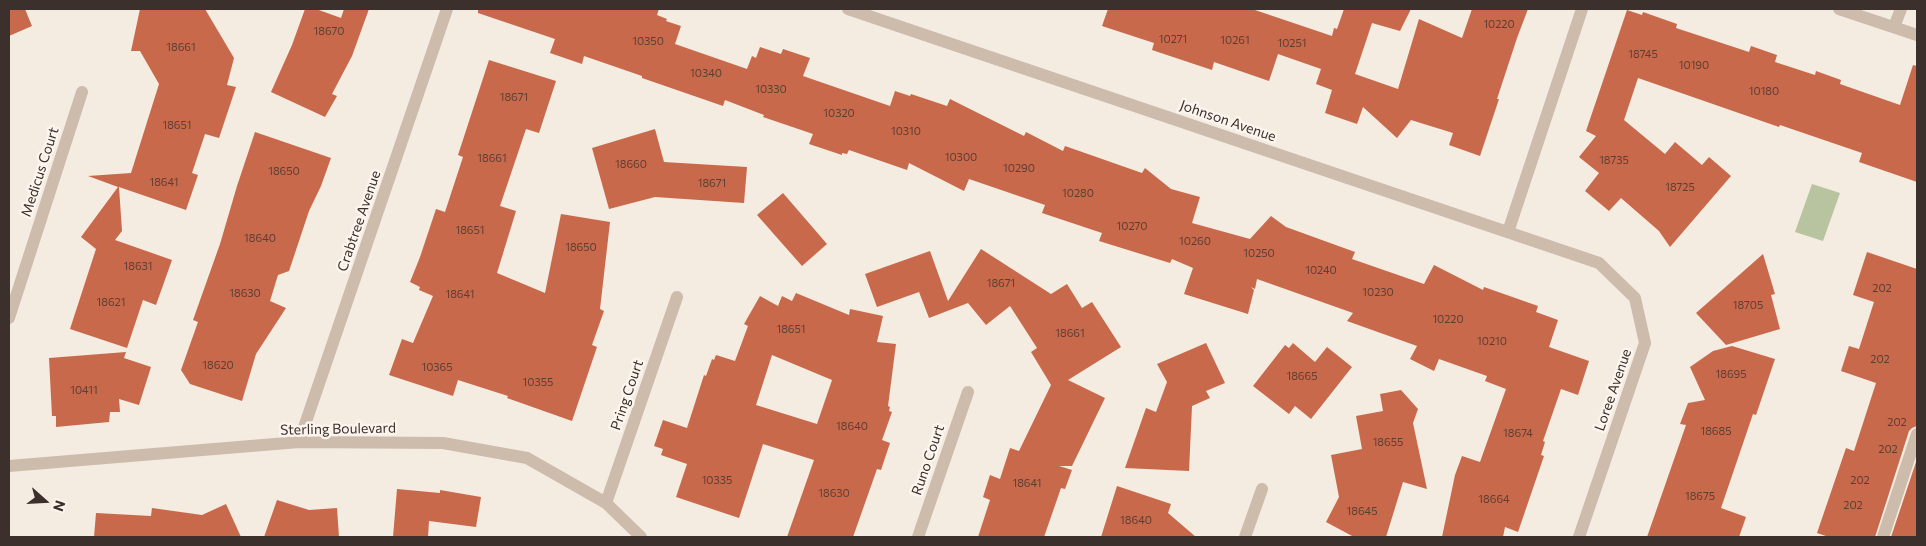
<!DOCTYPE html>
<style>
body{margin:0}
#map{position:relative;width:1926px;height:546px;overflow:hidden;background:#f4ebe1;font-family:Commissioner,sans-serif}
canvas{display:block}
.frame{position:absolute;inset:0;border:10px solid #3b302b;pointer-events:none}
.north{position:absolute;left:20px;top:476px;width:50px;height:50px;-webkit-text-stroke:4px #fbf5ee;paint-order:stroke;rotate:109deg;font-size:14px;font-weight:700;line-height:20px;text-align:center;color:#3b302b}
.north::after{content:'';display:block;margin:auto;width:18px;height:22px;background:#3b302b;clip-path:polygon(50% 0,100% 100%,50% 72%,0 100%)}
</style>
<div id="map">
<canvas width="1926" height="546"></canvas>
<div class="frame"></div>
<div class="north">N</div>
</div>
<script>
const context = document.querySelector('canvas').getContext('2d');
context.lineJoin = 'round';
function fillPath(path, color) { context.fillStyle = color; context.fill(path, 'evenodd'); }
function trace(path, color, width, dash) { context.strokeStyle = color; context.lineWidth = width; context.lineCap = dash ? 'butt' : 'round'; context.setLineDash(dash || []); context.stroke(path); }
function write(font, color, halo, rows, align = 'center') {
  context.font = font + ' Commissioner,sans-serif'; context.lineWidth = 5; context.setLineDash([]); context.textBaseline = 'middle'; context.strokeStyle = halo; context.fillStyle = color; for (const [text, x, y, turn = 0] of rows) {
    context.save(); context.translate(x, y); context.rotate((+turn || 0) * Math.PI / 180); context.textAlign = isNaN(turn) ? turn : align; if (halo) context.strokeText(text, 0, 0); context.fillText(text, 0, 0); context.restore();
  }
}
fillPath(new Path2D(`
 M1812 184 1840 193 1823 241 1795 232Z`), '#b8c4a0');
fillPath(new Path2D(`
 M9 9H25L32 26 9 36Z
 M140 9H205L234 58 227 85 236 87 219 138 205 134 192 173 198 175 186 210 119 187 122 231 115 240 172 260 156 305 143 300 127 348 70 329 96 249 81 237 118 187 88 176 131 173 159 84 140 51H131Z
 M305 9H316L341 18 344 9H369L352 56 332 94 337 96 325 117 271 92 292 45Z
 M478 9H659L657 15 667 19 666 21 681 26 675 44 747 69 752 56 756 58 760 47 781 54 783 49 810 58 803 76 890 106 895 91 910 96 911 94 947 106 950 99 1024 136 1026 132 1063 151 1065 146 1142 173 1145 168 1171 189 1200 197 1192 223 1250 239 1271 216 1286 227 1355 252 1352 259 1424 284 1434 265 1483 290 1484 287 1538 306 1536 312 1558 320 1549 347 1589 361 1578 395 1561 389 1543 441 1545 442 1541 455 1544 456 1518 532 1505 527 1503 537H1442L1455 475 1462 456 1480 462 1506 389 1485 381 1487 376 1439 359 1434 371 1410 359 1417 346 1347 321 1353 313 1257 279 1255 289 1251 287 1254 290 1248 314 1184 294 1193 268 1172 259 1170 263 1099 241 1102 233 1042 213 1045 205 969 179 964 191 909 163 907 170 849 150 847 154 842 153V155L809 144 813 134 763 117 764 115 725 100 723 106 642 78V76L584 56 582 64 550 53 555 39 478 13Z
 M1108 9H1252L1332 36 1334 28 1337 29 1344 9H1411L1400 31 1372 23 1355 74 1398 89 1419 19 1462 38 1472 9H1528L1517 38 1497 99H1499L1480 156 1449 145 1453 133 1411 120 1397 138 1363 107 1357 124 1325 113 1332 90 1316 84 1321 69 1278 54 1269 81 1214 62 1212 70 1152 50 1154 43 1102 26Z
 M1627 10 1642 15 1643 12 1677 24 1676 28 1749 52 1751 46 1777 55 1775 62 1815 75 1816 71 1841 80 1840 84 1900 105 1913 65 1917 66V182L1859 162 1862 153 1780 125 1779 127 1638 78 1624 120 1665 154 1675 142 1702 165 1709 157 1731 176 1670 247 1659 231 1621 198 1609 211 1585 191 1599 173 1579 157 1596 136 1586 131Z
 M489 60 556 81 539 133 526 129 500 206 516 211 497 273 545 293 561 214 610 222 600 309 604 311 592 345 597 347 572 421 507 398 508 396 458 380 453 396 389 375 402 339 413 343 433 296 419 290 420 287 410 282 420 257 436 209 445 212 463 157 458 155Z
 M655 129 664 162 747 167 744 203 655 197 609 209 592 148Z
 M255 132 331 158 321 186 309 211 289 271 278 275 270 301 286 308 256 354 242 401 190 384 181 370 198 322 193 320 220 244 237 186Z
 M783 193 827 244 802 266 757 215Z
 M981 249 1051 294 1067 284 1082 308 1092 302 1121 347 1068 380 1105 398 1072 466H1059L1072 470 1065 489 1061 488 1044 537H978L990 500 983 497 990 475 1000 479 1010 448 1019 451 1051 385 1031 352 1037 348 1010 306 986 325 968 303 929 318 919 292 877 307 865 274 930 251 948 301Z
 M1867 252 1917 269V426L1912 428 1909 431 1875 537H1829L1817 533 1846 448 1854 451 1876 383 1841 371 1849 346 1859 349 1874 302 1853 295Z
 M1763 254 1775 294 1771 295 1780 329 1726 345 1696 313Z
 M796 293 849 315 850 309 883 316 877 342 896 344 888 406 890 407 889 411 892 412 882 440 890 443 881 470 877 469 853 537H787L814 460 763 444 739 518 676 497 687 464 661 455 663 449 654 446 663 420 687 428 704 375 706 376 712 359 714 360 716 355 735 361 748 326 744 324 760 296 778 306 782 296 792 301ZM772 355 832 380 817 424 756 405Z
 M1206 343 1225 383 1206 391 1210 398 1192 406 1189 471 1125 468 1146 408 1156 412 1167 382 1157 364Z
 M1293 343 1315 362 1327 347 1352 367 1311 419 1295 406 1289 414 1253 386 1285 345 1289 348Z
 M1732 346 1775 359 1756 415 1753 414 1721 508 1746 517 1739 537H1647L1686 425 1680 424 1688 403 1705 400 1690 367 1713 351Z
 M126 352 124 358 151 367 139 405 119 399 120 412H110L109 422 56 427V416H52L49 358Z
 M1401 390 1418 409 1413 423 1427 489 1403 482 1386 537H1354L1326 522 1339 497 1331 455 1362 449 1356 416 1383 411 1380 394Z
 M1917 459V537H1891Z
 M1117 486 1171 504 1168 513 1196 537H1101Z
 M397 489 440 493V490L481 497 476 527 429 521 428 537H393Z
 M277 500 309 510 337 508 339 537H264Z
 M226 504 241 537H94L96 513 151 516 152 508 202 515Z`), '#c8694b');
trace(new Path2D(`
 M1883 537 1917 434`), '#cdbbac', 12);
trace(new Path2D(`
 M848 9 1599 263 1635 298 1645 343 1579 537
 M1839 9 1917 35
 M1894 27 1901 9
 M1508 232 1582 9
 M9 318 82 92
 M299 442 447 9
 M9 466 299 442 443 443 527 458 606 503 641 537
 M606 503 677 297
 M918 537 968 392
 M1245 537 1262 489`), '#cdbbac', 12);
write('11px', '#5e3e33', null, [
 ["10220",1499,24],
 ["18670",329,31],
 ["10271",1173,39],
 ["10261",1235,40],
 ["10350",648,41],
 ["10251",1292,43],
 ["18661",181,47],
 ["18745",1643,54],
 ["10190",1694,65],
 ["10340",706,73],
 ["10330",771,89],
 ["10180",1764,91],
 ["18671",514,97],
 ["10320",839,113],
 ["18651",177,125],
 ["10310",906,131],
 ["10300",961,157],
 ["18661",492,158],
 ["18735",1614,160],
 ["18660",631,164],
 ["10290",1019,168],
 ["18650",284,171],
 ["18641",164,182],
 ["18671",712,183],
 ["18725",1680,187],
 ["10280",1078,193],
 ["10270",1132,226],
 ["18651",470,230],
 ["18640",260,238],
 ["10260",1195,241],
 ["18650",581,247],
 ["10250",1259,253],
 ["18631",138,266],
 ["10240",1321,270],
 ["18671",1001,283],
 ["202",1882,288],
 ["10230",1378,292],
 ["18630",245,293],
 ["18641",460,294],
 ["18621",111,302],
 ["18705",1748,305],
 ["10220",1448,319],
 ["18651",791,329],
 ["18661",1070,333],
 ["10210",1492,341],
 ["202",1880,359],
 ["18620",218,365],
 ["10365",437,367],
 ["18695",1731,374],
 ["18665",1302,376],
 ["10355",538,382],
 ["10411",84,390],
 ["202",1897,422],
 ["18640",852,426],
 ["18685",1716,431],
 ["18674",1518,433],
 ["18655",1388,442],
 ["202",1888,449],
 ["10335",717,480],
 ["202",1860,480],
 ["18641",1027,483],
 ["18630",834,493],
 ["18675",1700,496],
 ["18664",1494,499],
 ["202",1853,505],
 ["18645",1362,511],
 ["18640",1136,520]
]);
write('14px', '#3b302b', '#fbf5ee', [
 ["Johnson Avenue",1228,121,19],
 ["Medicus Court",40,172,-72],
 ["Crabtree Avenue",359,221,-71],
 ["Loree Avenue",1613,390,-71],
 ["Pring Court",627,395,-71],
 ["Sterling Boulevard",338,429,-1],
 ["Runo Court",928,460,-71]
]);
</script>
